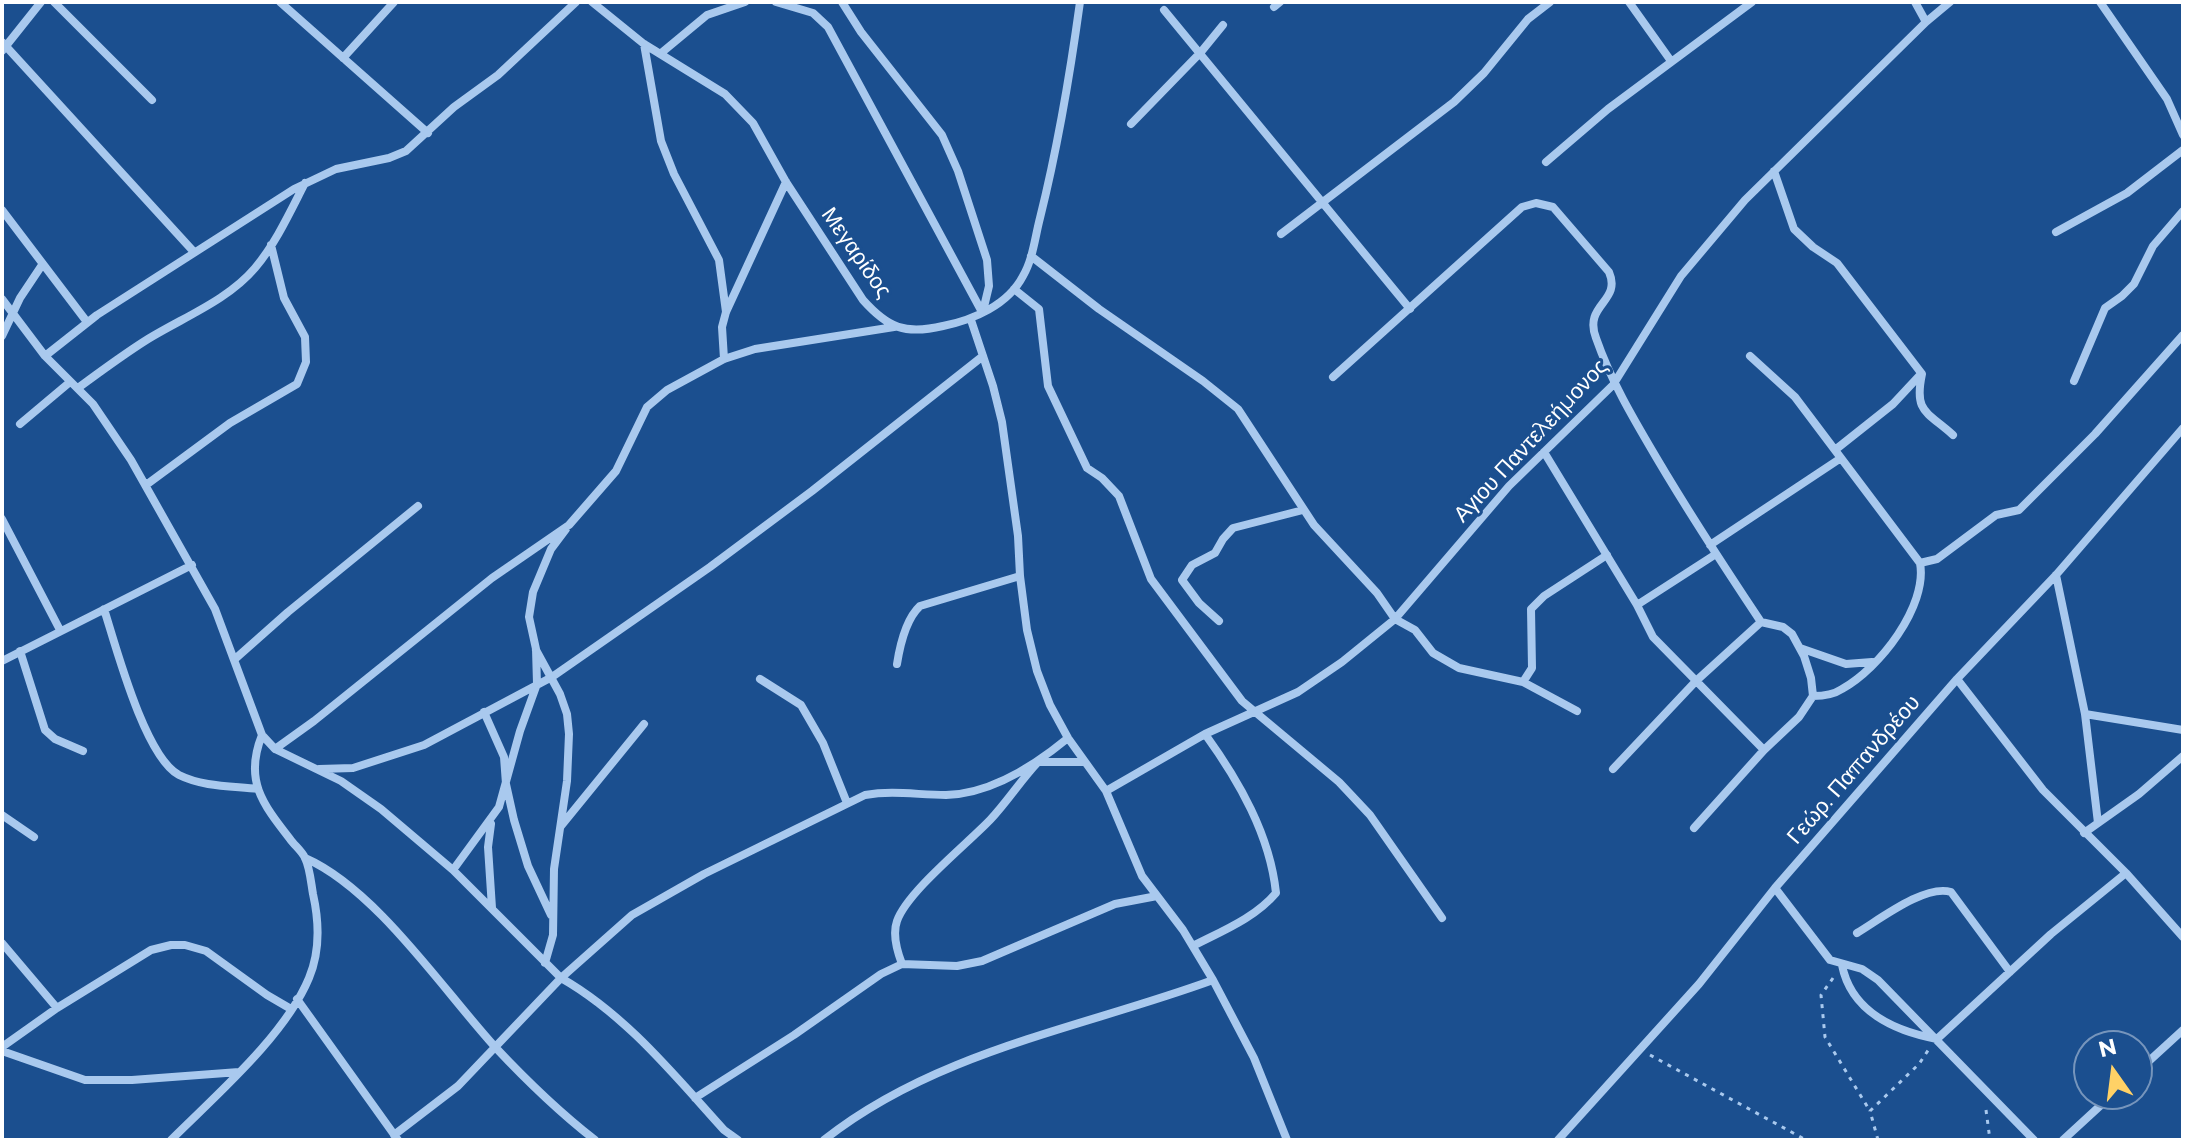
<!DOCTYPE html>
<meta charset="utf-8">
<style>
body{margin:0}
#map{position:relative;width:2185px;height:1142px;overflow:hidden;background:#1b4f8f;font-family:Montserrat,sans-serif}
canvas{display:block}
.frame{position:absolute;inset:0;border:4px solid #fff;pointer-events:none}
.north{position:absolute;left:2073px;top:1030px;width:80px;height:80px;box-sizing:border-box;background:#1b4f8f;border:2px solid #7695bc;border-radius:50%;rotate:346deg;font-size:22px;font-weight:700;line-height:32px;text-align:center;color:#fff}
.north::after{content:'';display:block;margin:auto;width:28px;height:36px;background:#ffd166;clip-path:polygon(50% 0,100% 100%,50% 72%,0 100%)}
</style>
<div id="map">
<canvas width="2185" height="1142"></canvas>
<div class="frame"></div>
<div class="north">N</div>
</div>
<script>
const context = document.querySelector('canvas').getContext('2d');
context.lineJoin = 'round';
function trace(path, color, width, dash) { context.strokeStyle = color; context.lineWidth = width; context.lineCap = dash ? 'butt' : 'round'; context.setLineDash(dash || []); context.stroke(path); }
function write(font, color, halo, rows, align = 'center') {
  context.font = font + ' Montserrat,sans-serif'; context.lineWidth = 6; context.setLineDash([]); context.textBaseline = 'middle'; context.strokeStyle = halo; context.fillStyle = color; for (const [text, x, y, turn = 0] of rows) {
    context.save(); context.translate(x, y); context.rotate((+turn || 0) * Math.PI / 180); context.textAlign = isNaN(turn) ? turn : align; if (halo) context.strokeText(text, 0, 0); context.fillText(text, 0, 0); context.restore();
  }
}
trace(new Path2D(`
 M1833 978 1821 995 1825 1037 1870 1111
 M1650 1055 1806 1140
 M1986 1110 1990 1140
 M1878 1140 1870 1111 1919 1064 1929 1049`), '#a9c9ee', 3, [4, 6]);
trace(new Path2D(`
 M54 2 152 100
 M280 2 428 133
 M592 2 644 44 725 94 753 123 786 182 863 300C888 328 905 335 943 326 973 320 1008 305 1023 276 1033 259 1035 237 1040 218 1058 146 1070 75 1080 2
 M776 2 813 13 828 27 982 312
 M842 2 861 32 942 135 958 171 987 260 989 286 983 311
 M1629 2 1671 61
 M1915 2 1926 22
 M2100 2 2167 99 2183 135
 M1274 7 1280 2
 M1164 10 1410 309
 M2 42 194 252
 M644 44 661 141 674 174 719 260 726 312
 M2 51 41 2
 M660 54 707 15 745 2
 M343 58 394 2
 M1131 124 1201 52 1223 25
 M1546 162 1608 109 1752 2
 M1774 171 1794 229 1813 247 1837 263 1922 374C1914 412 1926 411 1953 435
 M2 210 87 322
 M2056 232 2127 193 2183 150
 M1281 234 1454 102 1484 73 1528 19 1550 2
 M1031 256 1099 309 1203 381 1238 409 1314 525 1377 593 1395 619 1415 630 1433 653 1459 668 1523 682 1577 711
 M1014 289 1039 309 1048 386 1087 468 1102 478 1119 496 1151 579 1242 701 1339 782 1370 815 1442 918
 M2 299 45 356 93 404 131 460 215 609 262 735 275 749 341 781 381 809 453 870 561 978C626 1015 674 1075 724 1130L738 1140
 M971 320 993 386 1002 422 1018 536 1020 576 1027 630 1037 671 1050 705 1068 738 1106 791 1142 876 1183 930 1213 980 1254 1058 1287 1140
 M2 336 20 298 42 265
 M45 356 97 315 294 189 336 169 389 158 406 151 454 107 498 75 576 2
 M1750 356 1795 397 1920 563C1928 606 1879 669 1842 689 1833 695 1824 696 1813 696
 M724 359 722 327 726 312 786 182
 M1333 377 1522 207 1536 203 1553 207 1609 272C1622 302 1583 304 1596 338 1611 381 1633 418 1656 457 1689 513 1725 568 1761 622L1696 681 1613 769
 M2074 381 2105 308 2122 296 2134 284 2153 246 2183 211
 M78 388C101 371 124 354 148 339 184 317 228 300 255 268 276 243 290 212 305 183
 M20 424 70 382
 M1835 450 1893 404 1921 374
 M1544 452 1637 605 1653 637 1764 750
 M146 485 230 423 297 384 306 362 305 337 284 298 271 245
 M2 519 60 630
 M1710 545 1841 458
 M1920 563 1937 559 1996 515 2019 510 2095 434 2183 335
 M2056 575 2085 714 2098 823
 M1637 605 1716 554
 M104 609C116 647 145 757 179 775 203 787 232 786 258 789
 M1219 621 1199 603 1182 580 1192 565 1215 553 1223 539 1233 528 1303 510
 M1800 648 1846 664 1872 662
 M536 650 560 694 567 714 569 734 567 781 554 869 553 935 545 963
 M20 651 45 730 55 739 83 751
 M235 659 288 612 418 506
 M2 661 192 565
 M897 664C900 645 906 619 920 606L1020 576
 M760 679 801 705 823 743 847 803
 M1957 679 2043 790 2126 873 2183 937
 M1523 682 1532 668 1531 609 1544 596 1607 555
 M484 712 504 757 506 784 514 820 528 866 551 915
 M2085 714 2183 730
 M275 749 314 721 492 578 569 525 616 471 647 407 667 390 724 359 755 349 894 327
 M319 769 353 768 424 745 552 677 710 567 812 491 983 356
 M1106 791 1205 734 1298 692 1342 662 1395 619 1509 486 1613 385 1681 276 1745 200 1926 22 1950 2
 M2 815 34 837
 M491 824 488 847 492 908
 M561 826 644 724
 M1694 828 1764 750 1799 717 1813 696 1811 678 1804 656 1792 634 1783 627 1761 622
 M2084 833 2139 794 2183 756
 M305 858C376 889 443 990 496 1048 527 1081 559 1112 595 1140
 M453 870 499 807 520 731 537 684 536 649 529 617 533 592 551 549 566 529
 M1775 888 1830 960 1862 969 1878 980 2034 1140
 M1857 933C1879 920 1925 884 1951 892L2010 972
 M2 943 57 1008
 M1193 946C1222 931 1255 918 1276 893 1270 835 1239 781 1205 734
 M902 964C897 951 892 935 897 921 907 892 967 844 990 820 1007 802 1021 780 1038 762H1083
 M1842 965C1851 1011 1894 1031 1937 1039L2051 934 2126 873
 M297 999 398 1140
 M2 1047 57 1008 151 950 171 945H185L206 951 267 995 291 1009
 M2 1051 85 1080H132L239 1072
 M2137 1072 2183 1030
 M695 1098 794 1035 881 974 902 964 957 966 982 961 1115 904 1157 896
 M394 1135 458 1086 561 978 632 915 704 874 865 795C893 790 918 795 946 795 991 794 1034 766 1068 738
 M171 1140C215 1096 285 1036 309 978 320 952 319 921 313 894 311 883 310 868 305 858 302 851 294 845 290 839 262 803 244 780 262 735
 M824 1140C936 1051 1082 1028 1213 980
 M1558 1140 1699 984 1775 888 1957 679 2056 575 2183 428
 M2063 1140 2113 1094`), '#a9c9ee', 8);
write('22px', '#fff', '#1b4f8f', [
 ["Μεγαρίδος",856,253,55],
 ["Αγιου Παντελεήμονος",1531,441,-47],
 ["Γεώρ. Παπανδρέου",1854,770,-49]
]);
</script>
